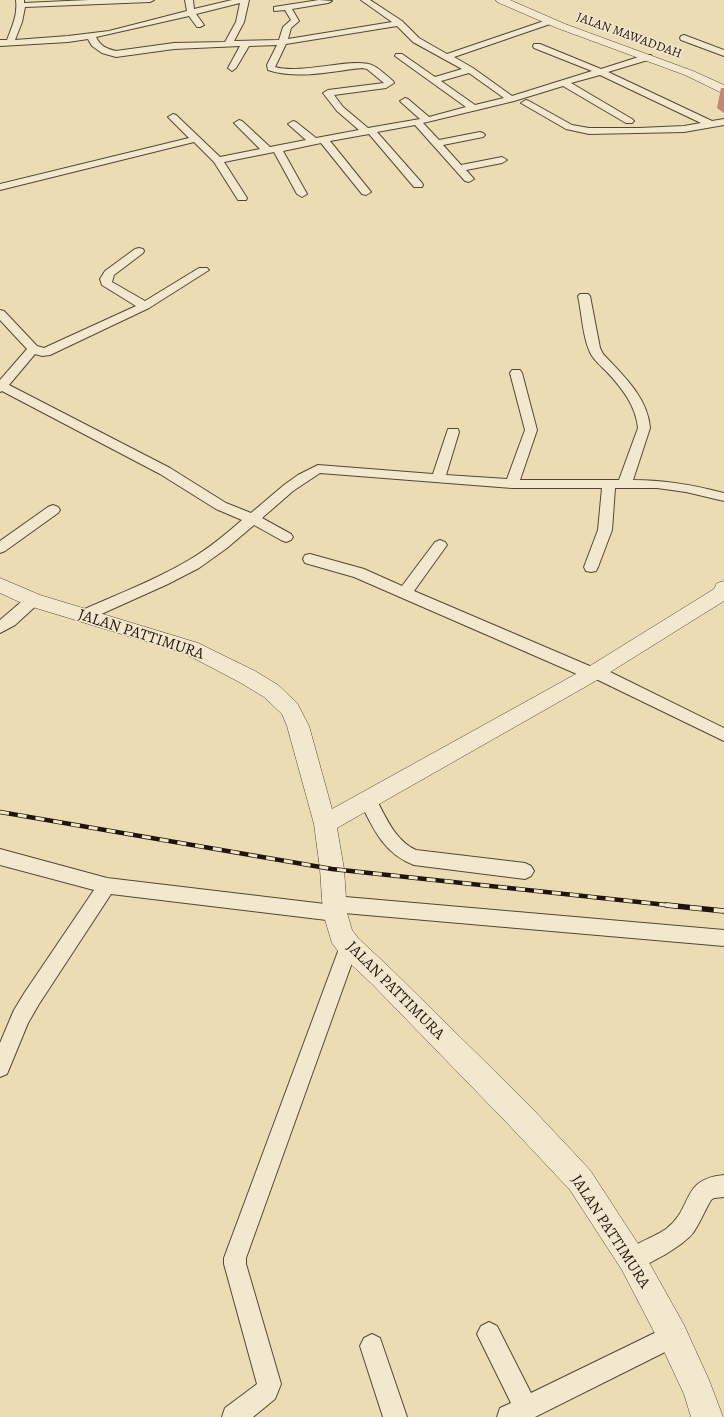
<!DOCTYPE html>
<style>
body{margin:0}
canvas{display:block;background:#ecdcb3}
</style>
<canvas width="724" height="1417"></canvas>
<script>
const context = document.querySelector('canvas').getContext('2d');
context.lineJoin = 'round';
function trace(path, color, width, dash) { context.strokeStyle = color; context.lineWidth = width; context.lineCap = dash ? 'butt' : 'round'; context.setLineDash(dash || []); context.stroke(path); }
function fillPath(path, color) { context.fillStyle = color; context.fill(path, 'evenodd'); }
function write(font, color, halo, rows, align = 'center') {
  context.font = font + ' Alegreya,serif'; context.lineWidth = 3; context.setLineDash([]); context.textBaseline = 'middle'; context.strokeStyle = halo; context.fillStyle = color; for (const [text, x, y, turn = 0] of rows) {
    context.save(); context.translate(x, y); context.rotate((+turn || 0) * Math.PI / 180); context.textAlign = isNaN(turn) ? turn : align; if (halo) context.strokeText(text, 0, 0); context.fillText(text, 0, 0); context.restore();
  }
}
const minor = new Path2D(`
 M16 0H24V3L89 0H154L150 2 25 7 22 22 15 40 68 36 109 31 187 11 185 0H193L194 9 232 0H249L244 22 234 41 279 40 283 27 291 20 285 10 274 11V7L319 0 332 1 328 3 292 9 299 21 291 28 288 39 392 22 361 0H370L402 21 419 38 447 54 550 19 554 21 553 23 454 57 473 68 512 96 592 71 534 48 533 46 534 44H540L601 69 645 55H651L652 57 651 59 608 72 712 121 724 119V125L684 132 589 134 566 129 521 103 526 100 529 101 572 125 589 128H639L684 126 701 123 600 75 571 83 632 119 634 121 632 123H626L563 86 514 101 423 123 439 140 480 132 483 133 485 135 483 137 443 145 461 165 502 157 507 160 502 163 466 170 474 179 469 182 465 181 415 125 377 132 422 183 423 185 422 187H414L369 134 330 141 371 192 366 195 362 194 321 143 283 151 307 194 302 197 297 194 274 152 224 162 247 198 246 200H238L214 162 194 142 0 190V184L189 138 168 117 173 114 176 115 220 157 260 149 234 123 239 120 242 121 270 147 306 140 288 124 293 121 296 122 316 138 359 130 337 111 323 93 328 90 384 83 367 69 362 68C332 71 298 80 268 70L267 65 277 45 249 46 236 68 232 71 228 68 240 46 174 49 116 57 102 53 92 46 88 39 68 42 0 46V40H7C12 27 18 14 16 0ZM240 3 236 22 225 42 174 43 116 51C107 49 100 46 96 37L189 16 197 27H200L204 25 196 14ZM397 26 413 42 462 69 435 77 402 54H396L395 56 466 107 429 117 408 99 405 98 400 101 402 103 420 119 368 128 343 107 334 95 386 88 394 83 393 81C387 76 381 70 374 66 356 56 302 75 275 67L286 44ZM469 73 504 98 475 105 441 81Z
 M684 35 724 50V56L681 40 680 38 681 36Z
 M139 248 143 249 144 251 143 253 114 275 112 282 145 301 199 268H207L209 270 149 308 50 355 42 356 35 354 9 385 170 468 226 503 251 513 284 485 298 475 318 465 433 474 448 429H458L459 432 446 475 507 479 525 430 510 373 512 370H520L522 373 537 430 520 480H619L638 428C636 406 622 388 607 372 602 367 596 362 592 356 583 341 582 314 578 296L580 294H588L590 296 600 348 603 354C623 375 648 398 650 428L633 480C664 480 693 485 724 493V501L686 492 657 488H615L612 530 598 567 596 571 591 572 586 571 584 567 598 530 602 488H512L320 473 293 491 262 518 291 534 293 537 291 540 286 542 281 540 254 525 227 548 199 568 168 584 88 620 83 621 78 620 76 616 78 612C115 595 154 581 189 560 208 549 225 535 242 520L216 509 160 474 2 391 0 392V380L27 349 0 320V310L4 311 37 346 44 348 136 306 102 285 100 279 105 271 135 249Z
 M53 505 58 507 60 510 58 513 5 551 0 553V541L48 507Z
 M440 540 445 542 447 545 414 591 592 667 596 666 602 668 724 728V741L596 679 592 680 586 678 354 577 305 563 303 559 305 555 310 554 364 569 402 586 435 542Z
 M33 595 38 596 40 600 38 604 15 625 0 633V620L28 596Z
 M368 793 374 795C385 815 394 840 416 850L525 863 531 866 534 871 531 876 525 879 414 865C383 853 373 828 359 800L362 795Z
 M0 849 107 878 325 904 328 898 334 896 724 930V946L344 913 341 919 335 921 111 894 39 1004 28 1023 7 1074 0 1077V1043L14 1010 25 992 94 890 0 865Z
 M349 938 356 940 358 946 246 1258V1264L281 1384 275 1399 253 1417H222L225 1408 257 1384 224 1264V1258L340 946 342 940Z
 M724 1175V1197L714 1198 711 1200C705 1210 700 1223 693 1233 682 1247 649 1264 632 1271L624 1268 621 1260C628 1244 652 1239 666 1229 694 1208 680 1179 724 1175Z
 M489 1322 497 1326 531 1393 673 1324 681 1328 685 1336 681 1344 535 1417H497L500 1408 511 1403 477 1334 481 1326Z
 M372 1334 380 1338 407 1417H383L360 1346 364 1338Z`);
const tertiary = new Path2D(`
 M496 0H510L565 24 693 71 724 85V94L685 75 557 28 497 2Z
 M0 578 40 595 198 643 255 671 278 685 297 703 309 726 332 809 585 669 714 589 717 583 724 581V601L599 679 337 828 344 869 347 913 352 930 358 938 390 968 528 1104 590 1170 642 1250 684 1325 709 1380 723 1417H691L684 1394 662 1347 622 1270 570 1190 508 1124 372 984 340 954 332 943 323 913 320 869 314 824 287 726 282 714 264 697 241 683 184 653 26 605 0 593Z`);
trace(minor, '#544636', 2);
trace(tertiary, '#544636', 1);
fillPath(minor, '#f3e8ce');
fillPath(tertiary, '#f3e8ce');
const railFar1 = new Path2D(`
 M0 812 332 869 676 906`);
const rail = new Path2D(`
 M666 905 724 911`);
trace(railFar1, '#21140d', 4.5);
trace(rail, '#21140d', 5.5);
trace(railFar1, '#f3e8ce', 3, [9]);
trace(rail, '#f3e8ce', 4, [12]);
fillPath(new Path2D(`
 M721 88H724V113L717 108Z`), '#c28777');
write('13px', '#21140d', '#f3e8ce', [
 ["JALAN MAWADDAH",629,36,20]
]);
write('16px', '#21140d', '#f3e8ce', [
 ["JALAN PATTIMURA",141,635,18],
 ["JALAN PATTIMURA",395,991,45],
 ["JALAN PATTIMURA",610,1232,57]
]);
</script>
